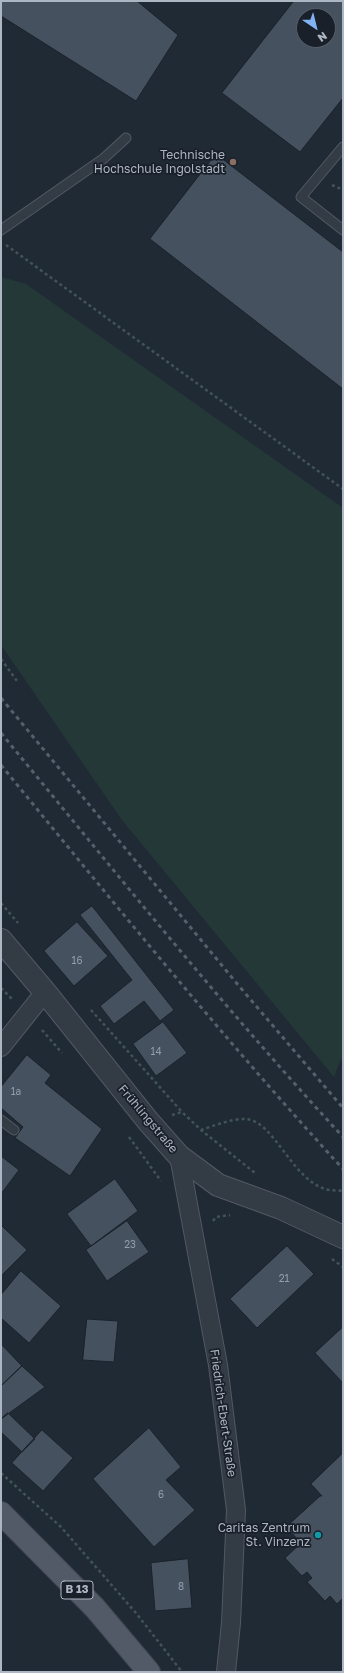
<!DOCTYPE html>
<meta charset="utf-8">
<style>
body{margin:0}
#map{position:relative;width:344px;height:1673px;overflow:hidden;background:#202a35;font-family:"Golos Text",sans-serif}
canvas{display:block}
.frame{position:absolute;inset:0;border:2px solid #adb6c3;pointer-events:none}
.north{position:absolute;left:296px;top:8px;width:40px;height:40px;box-sizing:border-box;background:#19202a;border:1px solid #545c67;border-radius:50%;rotate:145deg;font-size:11px;font-weight:700;line-height:16px;text-align:center;color:#adb6c3}
.north::after{content:'';display:block;margin:auto;width:14px;height:18px;background:#81b2f3;clip-path:polygon(50% 0,100% 100%,50% 72%,0 100%)}
</style>
<div id="map">
<canvas width="344" height="1673"></canvas>
<div class="frame"></div>
<div class="north">N</div>
</div>
<script>
const context = document.querySelector('canvas').getContext('2d');
context.lineJoin = 'round';
function fillPath(path, color) { context.fillStyle = color; context.fill(path, 'evenodd'); }
function trace(path, color, width, dash) { context.strokeStyle = color; context.lineWidth = width; context.lineCap = dash ? 'butt' : 'round'; context.setLineDash(dash || []); context.stroke(path); }
function write(font, color, halo, rows, align = 'center') {
  context.font = font + ' "Golos Text",sans-serif'; context.lineWidth = 3.5; context.setLineDash([]); context.textBaseline = 'middle'; context.strokeStyle = halo; context.fillStyle = color; for (const [text, x, y, turn = 0] of rows) {
    context.save(); context.translate(x, y); context.rotate((+turn || 0) * Math.PI / 180); context.textAlign = isNaN(turn) ? turn : align; if (halo) context.strokeText(text, 0, 0); context.fillText(text, 0, 0); context.restore();
  }
}
fillPath(new Path2D(`
 M1 277 26 284 343 508V1059H341L334 1077 122 820 1 645Z`), '#253838');
const building = new Path2D(`
 M1 1H137L178 35 136 101 1 16Z
 M294 1H343V98L300 152 222 93ZM304 16H328V40H304Z
 M216 154 343 252V389L150 239Z
 M92 906 174 1010 160 1021 144 1001 114 1024 100 1006 132 980 80 915Z
 M77 922 108 956 74 986 44 951Z
 M163 1022 187 1053 156 1076 133 1044Z
 M27 1055 51 1075 45 1083 102 1129 70 1176 15 1138 23 1127 1 1108V1087Z
 M1 1156 19 1170 1 1194Z
 M115 1179 138 1211 91 1246 67 1214Z
 M127 1221 149 1252 107 1281 86 1250Z
 M1 1225 27 1250 1 1276Z
 M287 1246 314 1274 257 1328 230 1299Z
 M21 1271 61 1306 29 1343 1 1318V1295Z
 M87 1319 118 1321 114 1362 83 1360Z
 M343 1327V1383L315 1353Z
 M1 1344 22 1366 1 1386Z
 M22 1366 45 1387 1 1419V1386Z
 M8 1413 35 1439 22 1452 1 1432V1419Z
 M149 1428 181 1467 166 1480 195 1510 154 1547 93 1479Z
 M42 1430 73 1458 43 1491 12 1463Z
 M343 1453V1598L337 1604 330 1596 325 1601 307 1582 312 1578 307 1572 302 1576 285 1558 301 1543 286 1527 320 1496H322L311 1484Z
 M188 1559 192 1608 155 1611 151 1563Z`);
fillPath(building, '#46515f');
trace(building, '#1b222c', 1);
const service = new Path2D(`
 M343 147 301 197 343 230
 M1 230 103 159 126 138
 M1 1120 14 1130`);
const minor = new Path2D(`
 M1 1047 45 992
 M179 1156 218 1365 236 1510 231 1623 226 1672`);
const tertiary = new Path2D(`
 M1 940 45 992 148 1121 179 1156 218 1185 281 1208 343 1237`);
const primary = new Path2D(`
 M1 1513 95 1608 149 1672`);
trace(service, '#515964', 11);
trace(minor, '#515964', 20);
trace(tertiary, '#515964', 24);
trace(primary, '#3d444f', 24);
trace(new Path2D(`
 M332 185 343 190
 M6 245 343 489
 M1 659 17 681
 M1 903 18 923
 M1 988 13 1000
 M91 1010 182 1112
 M42 1030 62 1053
 M172 1115 182 1112 201 1130 255 1173
 M201 1130C213 1126 233 1118 246 1119 274 1121 291 1178 325 1189 330 1191 337 1190 343 1191
 M129 1137 161 1181
 M213 1221 216 1217 230 1215
 M332 1259 343 1267
 M1 1473 61 1527 136 1613 182 1672`), '#415455', 2.5, [3, 3]);
trace(service, '#333b45', 9);
trace(minor, '#333b45', 18);
trace(tertiary, '#333b45', 22);
trace(primary, '#515a66', 22);
trace(new Path2D(`
 M1 698 239 986 343 1108
 M1 733C113 869 223 1007 343 1137
 M1 765C113 902 224 1039 343 1169`), '#55606c', 3, [4, 4]);
for (const [x, y, r, color] of [
 [233,162,4,"#8d6e63"],
 [318,1535,4,"#0f9aa8"]
]) { const dot = new Path2D(); dot.arc(x, y, r, 0, 2 * Math.PI); context.fillStyle = color; context.fill(dot); trace(dot, '#19202a', 1.5); }
write('10px', '#939daa', null, [
 ["16",77,961],
 ["14",156,1052],
 ["1a",16,1092],
 ["23",130,1245],
 ["21",284,1279],
 ["6",161,1495],
 ["8",181,1587]
]);
for (const [x, y, w] of [
 [77,1590,32]
]) { const box = new Path2D(); box.roundRect(x - w / 2, y - 9, w, 18, 3); context.fillStyle = '#19202a'; context.fill(box); trace(box, '#adb6c3', 1); }
write('bold 11px', '#adb6c3', null, [
 ["B 13",77,1590]
]);
write('12px', '#adb6c3', '#19202a', [
 ["Technische",225,155],
 ["Hochschule Ingolstadt",225,169],
 ["Caritas Zentrum",310,1528],
 ["St. Vinzenz",310,1542]
], 'right');
write('12px', '#adb6c3', '#19202a', [
 ["Frühlingstraße",148,1119,50],
 ["Friedrich-Ebert-Straße",223,1413,82]
]);
</script>
